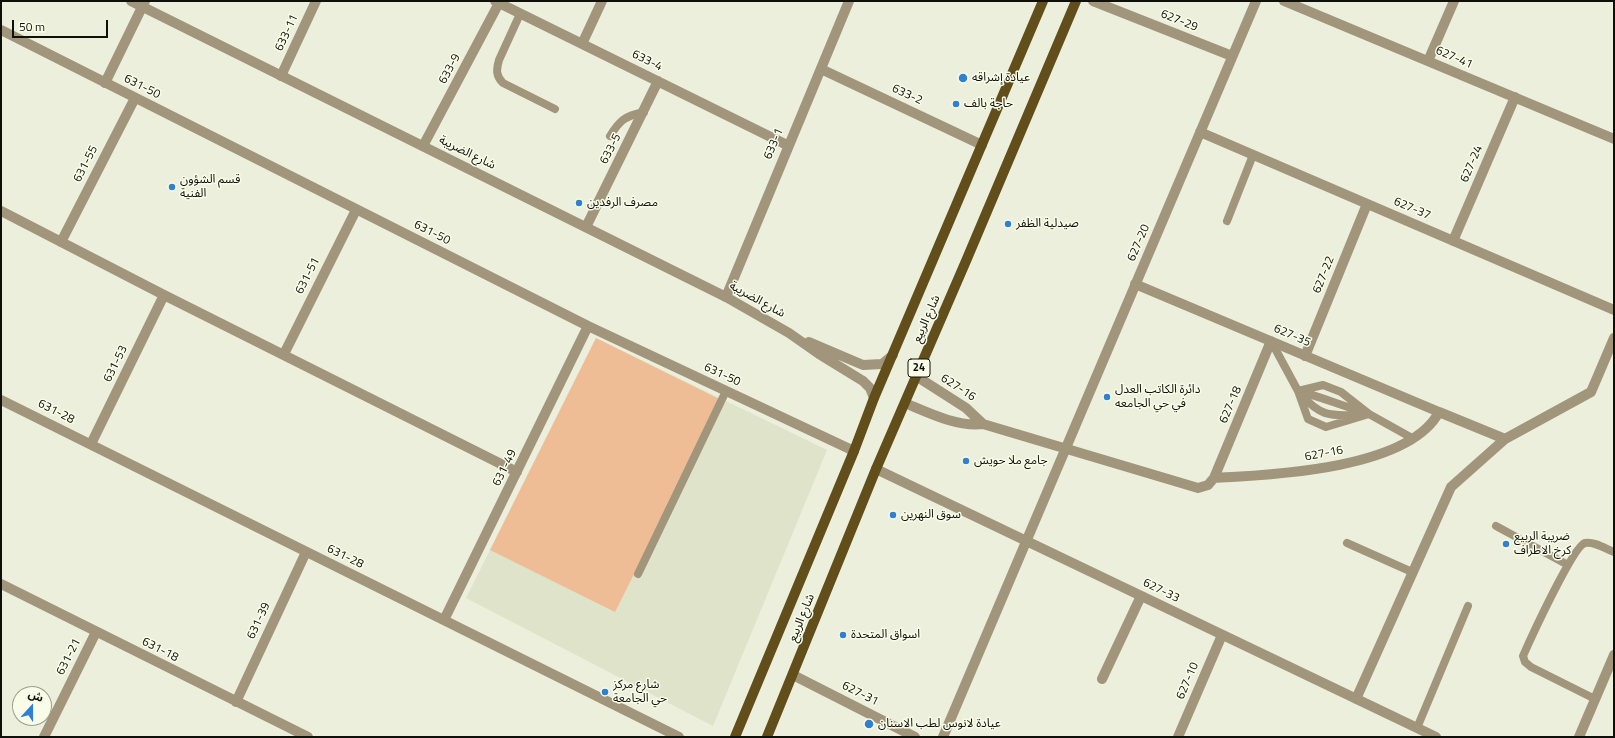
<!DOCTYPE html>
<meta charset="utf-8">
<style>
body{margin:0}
#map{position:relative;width:1615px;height:738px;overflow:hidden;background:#ecefdc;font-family:"Titillium Web","Noto Sans Arabic",sans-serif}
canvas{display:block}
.frame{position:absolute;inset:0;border:2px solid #0f1009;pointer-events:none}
.north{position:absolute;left:12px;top:686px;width:40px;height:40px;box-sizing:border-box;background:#f9fce9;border:1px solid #9b9e8f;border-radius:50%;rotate:21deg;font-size:11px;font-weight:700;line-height:16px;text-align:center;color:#0f1009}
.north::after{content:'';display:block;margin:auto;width:14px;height:18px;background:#2f80cf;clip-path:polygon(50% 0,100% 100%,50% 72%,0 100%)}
.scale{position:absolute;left:12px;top:20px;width:96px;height:18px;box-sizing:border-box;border:2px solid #0f1009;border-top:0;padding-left:5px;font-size:12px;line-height:14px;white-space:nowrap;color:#0f1009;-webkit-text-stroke:3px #f9fce9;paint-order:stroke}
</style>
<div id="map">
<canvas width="1615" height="738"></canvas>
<div class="frame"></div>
<div class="north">ش</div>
<div class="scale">50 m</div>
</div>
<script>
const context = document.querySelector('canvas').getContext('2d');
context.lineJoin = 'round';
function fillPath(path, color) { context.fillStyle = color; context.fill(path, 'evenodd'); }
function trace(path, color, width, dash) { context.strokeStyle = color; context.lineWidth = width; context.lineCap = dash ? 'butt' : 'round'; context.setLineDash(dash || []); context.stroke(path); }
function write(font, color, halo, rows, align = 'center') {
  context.font = font + ' "Titillium Web","Noto Sans Arabic",sans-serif'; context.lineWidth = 3; context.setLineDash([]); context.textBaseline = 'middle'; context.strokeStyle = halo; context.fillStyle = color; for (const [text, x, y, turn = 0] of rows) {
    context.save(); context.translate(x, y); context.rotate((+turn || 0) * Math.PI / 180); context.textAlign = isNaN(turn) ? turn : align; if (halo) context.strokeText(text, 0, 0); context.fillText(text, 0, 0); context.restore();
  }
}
fillPath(new Path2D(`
 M596 338 827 450 713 726 466 598Z`), '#dee3c9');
fillPath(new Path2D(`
 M596 338 721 400 615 612 490 550Z`), '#eebd96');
trace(new Path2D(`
 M520 14 499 60C496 70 496 76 503 83L555 109
 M610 136C620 120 625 116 644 112
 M1227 221 1253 155
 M1271 341 1298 391 1308 419 1326 427 1369 414
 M1298 391 1323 385 1341 392 1369 414 1412 438
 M1301 392C1322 397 1342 406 1364 412
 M1301 395C1320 415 1328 416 1354 415
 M1496 526 1568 565
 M1347 543 1412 572
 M638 574 726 391
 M1595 699 1531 667 1525 662 1523 656C1530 640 1573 546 1585 543 1594 541 1606 549 1614 552
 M1417 728 1468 606`), '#a1957b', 8);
trace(new Path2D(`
 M495 1 787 145
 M1093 1 1232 56
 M1284 1 1614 139
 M1 30 588 326 854 451
 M582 44 602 1
 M1428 61 1454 1
 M821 69 982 145
 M281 76 316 1
 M105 83 145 1
 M1200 132 1614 310
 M423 146 499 3
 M1 211 164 295 517 472
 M586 227 658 81
 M1453 241 1515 97
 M61 242 135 98
 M1135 284 1439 412
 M726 297 849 1
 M284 354 356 210
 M1305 356 1367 204
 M916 376 966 408 983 424
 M1 400 679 737
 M905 403C929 413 957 427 983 424L1198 488 1208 485 1214 478C1273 475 1409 469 1439 412L1505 439 1591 392 1614 338
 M91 444 164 295
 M876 469 1436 737
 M1214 478 1271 341
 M1 584 308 737
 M444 620 588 326
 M793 675 915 737
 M1102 679 1141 596
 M1356 699 1451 487 1505 439
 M236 702 306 552
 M44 737 96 632
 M943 737 1256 1
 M1178 737 1222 635
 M1579 737 1614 655`), '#a1957b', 10);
trace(new Path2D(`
 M131 1 726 297 789 333 819 354 863 381 870 388 874 398
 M809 342 863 365 882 364 893 355`), '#a1957b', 10);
trace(new Path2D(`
 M735 737 854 451 874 398 1043 1
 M767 737 876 469 966 261 1076 1`), '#624e1a', 10);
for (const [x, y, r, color] of [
 [963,78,5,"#2f80cf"],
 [956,104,4,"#2f80cf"],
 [172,187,4,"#2f80cf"],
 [579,203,4,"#2f80cf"],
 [1008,224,4,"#2f80cf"],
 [1107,397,4,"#2f80cf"],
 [966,461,4,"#2f80cf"],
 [893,515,4,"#2f80cf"],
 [1506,544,4,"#2f80cf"],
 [843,635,4,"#2f80cf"],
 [605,692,4,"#2f80cf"],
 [869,724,5,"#2f80cf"]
]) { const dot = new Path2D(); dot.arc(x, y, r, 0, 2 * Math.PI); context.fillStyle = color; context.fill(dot); trace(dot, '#f9fce9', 1.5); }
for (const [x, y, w] of [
 [919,368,22]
]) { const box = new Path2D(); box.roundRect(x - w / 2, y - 9, w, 18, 3); context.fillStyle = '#f9fce9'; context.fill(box); trace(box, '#0f1009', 1); }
write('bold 11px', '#0f1009', null, [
 ["24",919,368]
]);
write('12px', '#0f1009', '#f9fce9', [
 ["627-29",1179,21,22],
 ["633-11",287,33,-65],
 ["627-41",1454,58,23],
 ["633-4",647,61,26],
 ["633-9",450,69,-62],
 ["631-50",142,87,27],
 ["633-2",907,95,25],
 ["633-1",774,144,-67],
 ["633-5",611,149,-63],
 ["شارع الضريبة",467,153,26],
 ["631-55",86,164,-63],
 ["627-24",1472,164,-67],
 ["627-37",1412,209,23],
 ["631-50",432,233,27],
 ["627-20",1139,243,-67],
 ["627-22",1324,275,-68],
 ["631-51",308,276,-63],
 ["شارع الضريبة",757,300,29],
 ["شارع الربيع",927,319,-66],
 ["627-35",1292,336,23],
 ["631-53",116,364,-64],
 ["631-50",722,375,25],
 ["627-16",958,388,33],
 ["627-18",1231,405,-67],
 ["631-28",56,412,27],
 ["627-16",1324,454,-11],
 ["631-49",505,468,-64],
 ["631-28",345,557,26],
 ["627-33",1161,591,26],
 ["شارع الربيع",802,618,-68],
 ["631-39",259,621,-65],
 ["631-18",160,650,27],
 ["631-21",69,657,-63],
 ["627-10",1188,681,-67],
 ["627-31",860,694,27]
]);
write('12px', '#0f1009', '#f9fce9', [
 ["عيادة إشراقه",972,78],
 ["حاجة بالف",964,104],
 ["قسم الشؤون",180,180],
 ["الفنية",180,194],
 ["مصرف الرفدين",587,203],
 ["صيدلية الظفر",1016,224],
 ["دائرة الكاتب العدل",1115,390],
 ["في حي الجامعه",1115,404],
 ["جامع ملا حويش",974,461],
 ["سوق النهرين",901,515],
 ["ضريبة الربيع",1514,537],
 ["كرخ الاطراف",1514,551],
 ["اسواق المتحدة",851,635],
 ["شارع مركز",613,685],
 ["حي الجامعة",613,699],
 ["عيادة لانوس لطب الاسنان",878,724]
], 'left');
</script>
